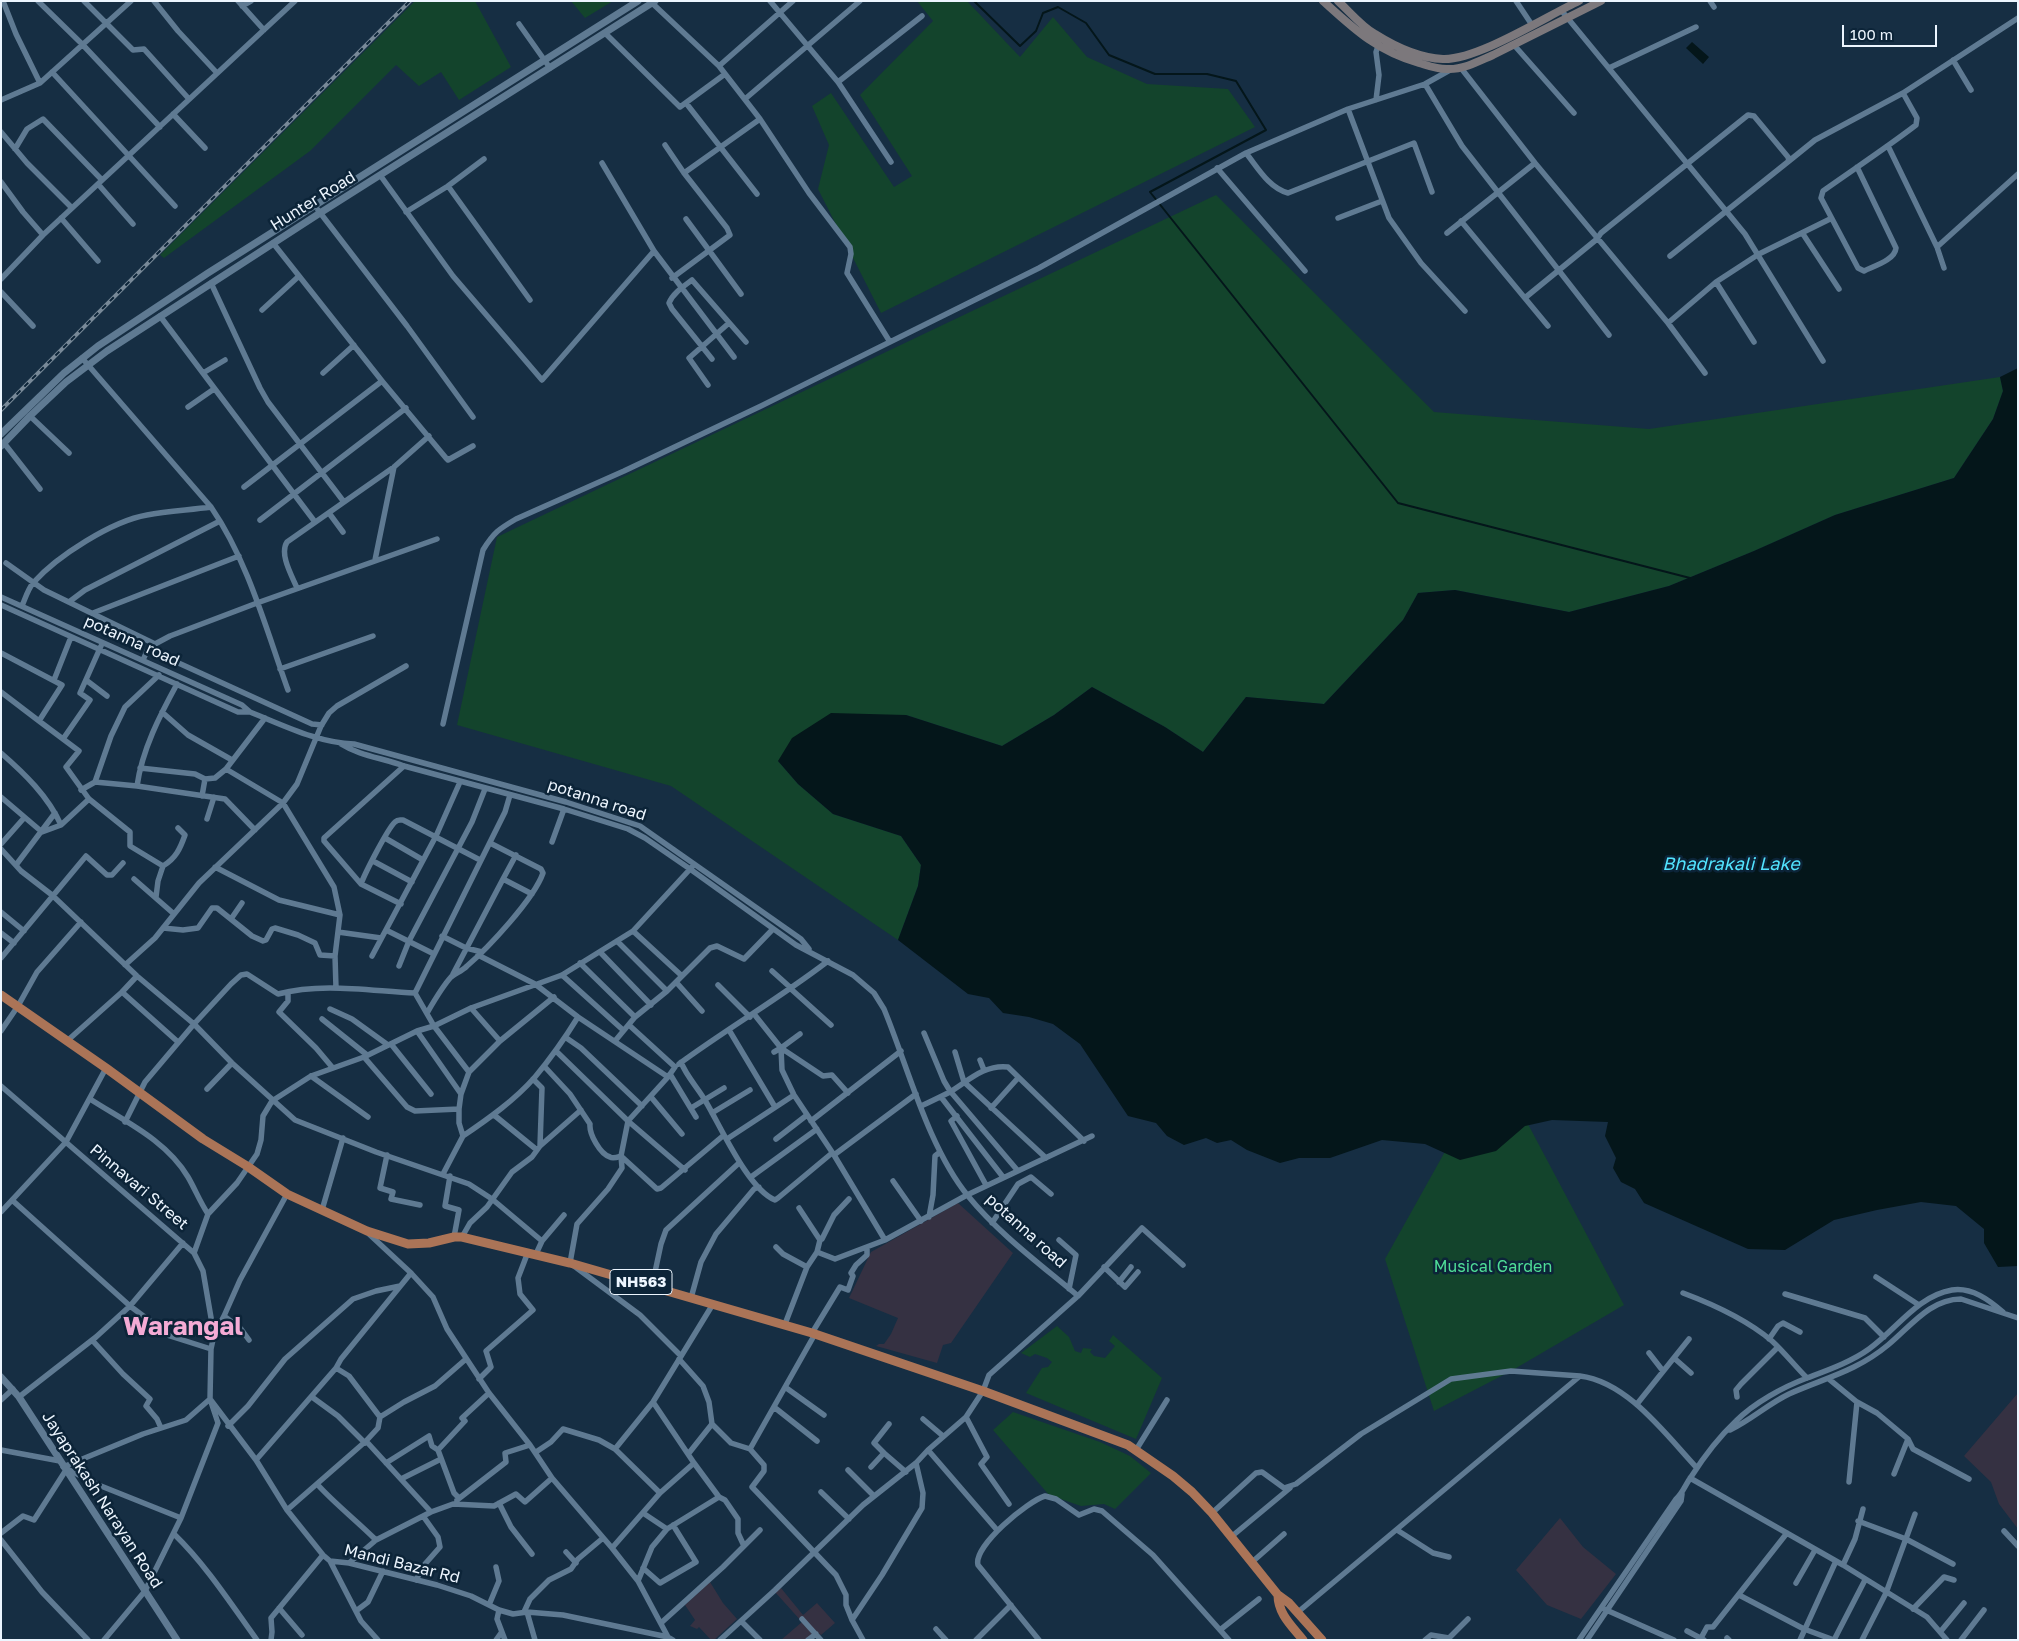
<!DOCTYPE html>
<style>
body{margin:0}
#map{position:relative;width:2019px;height:1641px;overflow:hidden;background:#162e43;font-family:"Golos Text",sans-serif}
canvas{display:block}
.frame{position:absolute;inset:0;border:2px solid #ecf5fe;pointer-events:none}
.scale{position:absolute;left:1842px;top:25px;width:95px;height:22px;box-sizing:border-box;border:2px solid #ecf5fe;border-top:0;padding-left:6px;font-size:15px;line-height:18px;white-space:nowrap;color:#ecf5fe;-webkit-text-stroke:4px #0c2438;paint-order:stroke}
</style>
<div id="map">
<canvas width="2019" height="1641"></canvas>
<div class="frame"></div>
<div class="scale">100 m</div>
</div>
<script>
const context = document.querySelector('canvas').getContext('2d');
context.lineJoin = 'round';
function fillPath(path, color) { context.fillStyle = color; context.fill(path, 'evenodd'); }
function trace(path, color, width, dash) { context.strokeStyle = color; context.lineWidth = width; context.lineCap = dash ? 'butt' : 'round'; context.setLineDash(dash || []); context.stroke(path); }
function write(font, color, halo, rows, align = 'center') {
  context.font = font + ' "Golos Text",sans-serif'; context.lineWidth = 5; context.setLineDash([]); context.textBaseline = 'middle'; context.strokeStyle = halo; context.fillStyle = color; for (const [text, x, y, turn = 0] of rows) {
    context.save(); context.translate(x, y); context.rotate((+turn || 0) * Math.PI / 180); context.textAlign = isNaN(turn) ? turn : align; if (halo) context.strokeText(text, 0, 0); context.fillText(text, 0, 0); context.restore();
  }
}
fillPath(new Path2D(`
 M958 1203 1013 1253 951 1343 943 1345 937 1363 876 1346 879 1344H884L891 1334 898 1318 849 1298 871 1252Z
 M2018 1393V1529L1999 1504 1991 1482 1964 1456Z
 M1560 1518 1583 1547 1616 1574 1581 1619 1547 1605 1516 1570Z
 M710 1582 723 1603 737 1619 714 1640H711L699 1627 697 1629 690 1626 695 1620 685 1605Z
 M781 1588 803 1615 817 1603 835 1623 821 1635 815 1631 805 1640H781L802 1622 775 1592Z`), '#353142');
fillPath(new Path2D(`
 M415 1H475L511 67 459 100 441 72 419 86 396 65 310 151 164 258 160 255Z
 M571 1H613L585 18Z
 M917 1H967L1020 57 1053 17 1087 57 1147 84 1228 89 1255 127 881 313 818 189 829 145 812 106 831 93 894 187 912 176 860 95 933 21Z
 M1216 195 1434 412 1649 429 2000 377 2003 391 1993 419 1954 478 1835 515 1754 551 1669 586 1569 612 1455 590 1418 593 1403 620 1324 704 1246 697 1203 752 1165 727 1092 687 1054 715 1002 746 906 715 778 761 798 784 833 814 901 836 921 865 918 886 898 940 671 786 457 725 497 537Z
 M1495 1062 1624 1305 1511 1371 1434 1411 1385 1259Z
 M1057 1326 1069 1337 1075 1351 1081 1353 1083 1348 1092 1349 1090 1352 1094 1356 1105 1358 1115 1346 1109 1341 1113 1335 1162 1378 1136 1439 1026 1393 1042 1368 1048 1367 1052 1362 1047 1358 1035 1354 1030 1357 1021 1353Z
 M1013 1412 1100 1442 1130 1456 1151 1473 1115 1509 1104 1504 1081 1506 1049 1495 993 1430Z`), '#13442c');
fillPath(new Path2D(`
 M1692 42 1709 57 1703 64 1686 48Z
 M2018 368V1266L1998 1267 1984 1243V1229L1956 1206 1921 1202 1877 1210 1834 1220 1785 1250 1748 1249 1644 1203 1635 1189 1621 1182 1613 1168 1616 1158 1605 1136 1608 1122 1552 1120 1525 1126 1496 1151 1460 1160 1425 1144 1382 1140 1330 1158H1299L1280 1163 1247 1150 1231 1140 1217 1143 1206 1138 1184 1145 1167 1136 1156 1123 1128 1116 1080 1044 1053 1024 1029 1017 1003 1013 989 998 968 994 898 940 918 886 921 865 901 836 833 814 798 784 778 761 792 738 831 713 906 715 1002 746 1054 715 1092 687 1165 727 1203 752 1246 697 1324 704 1403 620 1418 593 1455 590 1569 612 1669 586 1754 551 1835 515 1954 478 1993 419 2003 391 2000 377Z`), '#04161a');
trace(new Path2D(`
 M974 1 1020 46 1036 31 1043 13 1058 7 1086 23 1109 55 1155 74H1207L1236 81 1266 130 1150 192 1398 503 1690 578`), '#04161a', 2);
trace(new Path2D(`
 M3 1 16 34 40 83
 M38 1 82 44 160 127
 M84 1 133 50 144 49 189 99
 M154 1 178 31 217 73
 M238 1 264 30
 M770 1 838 82 891 162
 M1516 1 1532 25
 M1710 1 1714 7
 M652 3 719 66 760 119 809 193 850 247 851 254 847 273 890 342
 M242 6 251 1
 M1561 10 1745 234 1823 361
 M519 24 550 68
 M605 33 680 107 725 74
 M1514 45 1574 113
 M1953 60 1971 90
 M719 66 793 1
 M1461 68 1535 163 1668 323 1705 373
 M1609 68 1696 27
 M52 72 175 206
 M838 82 922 16
 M1425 84 1462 146 1609 335
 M745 99 860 1
 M1 100 40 83 131 1
 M1376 100 1379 75 1376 52 1378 46
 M686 103 757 194
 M1348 109 1389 218 1421 263 1465 311
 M173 114 205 148
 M1 132 27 163 72 208
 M665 145 684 173
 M1888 146 1937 247 1944 268
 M15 149 27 129 43 119 102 180
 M1246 153C1258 168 1269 188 1288 193L1414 143 1432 192
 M1789 161 1815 140 1903 93 2018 18
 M602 163 654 251 734 357
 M1857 167 1896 248C1895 260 1874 266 1864 271L1858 268 1821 198 1823 191C1854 169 1886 148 1916 125L1917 118 1903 93
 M1217 168 1305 271
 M380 175 453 276 542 380 654 251
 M1 182 23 212 43 235
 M98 184 133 224
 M448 186 484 159
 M318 210 407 326 473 417
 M406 212 448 186 530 300
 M61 218 98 261
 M1338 218 1382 201
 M686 219 741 294
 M1461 221 1548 326
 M1447 233 1535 163
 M1803 234 1839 289
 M273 243 382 381 446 458 448 460 473 446
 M1937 247 2018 174
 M672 278 730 235 727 228 684 173 760 119
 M1 279 43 235 295 1
 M211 283 260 388 268 402 344 502
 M1 292 33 326
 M1526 297 1597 239 1601 233 1748 115 1754 116 1788 157 1789 161 1670 256
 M262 310 299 276
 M160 316 315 522
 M1668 323 1716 282
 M1754 342 1716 282 1759 254 1830 219
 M82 358 211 507C248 561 266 629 288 690
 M712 359 672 309 669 303C673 293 684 286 692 280L746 342
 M203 373 225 360
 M323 373 354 345
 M708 385 689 358 729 323
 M188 407 214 389
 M30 416 69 453
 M4 443 40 489
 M244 487 382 381
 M329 513 343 532
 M260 520 406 408
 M375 560 394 467
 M6 563 44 590 155 644 170 636 257 603 437 539
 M297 588C292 576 279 554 287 542L394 467 429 436
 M1 597 242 705 250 712C283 725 318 743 354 744L566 802 640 826 801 939 809 949
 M69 602 85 590 220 521
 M1 605 238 712H250
 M22 606C25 599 28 589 33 583 57 556 112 521 147 515 168 511 190 510 211 507
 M93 613 239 556
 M1 653 62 685 39 721 79 751 66 767 89 799 130 832V846L163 866 158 881 156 897
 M161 655 312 724 322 725
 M143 660 147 651 155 644
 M280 669 373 636
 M159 675 125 707 111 736 95 782 137 786 225 799 255 830
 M54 680 71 637
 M86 680 107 696
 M1 692 39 721
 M162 712 188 735 232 760
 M443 724 483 550C494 532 499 529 516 519L624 471 761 406 1039 268 1246 153 1348 109 1425 84 1450 70
 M63 739 90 700 80 693 101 646
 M341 744C360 756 383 758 404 766L564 809 628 829 645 838 690 869 796 945 853 975 874 993 884 1009C908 1067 928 1147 968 1196 999 1234 1040 1264 1078 1296L989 1375 983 1391 966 1417 928 1450 916 1463 863 1505 775 1590 720 1640
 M1 753C24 773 48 796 61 825
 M140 768 195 774 205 779 215 778 226 769 265 718
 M226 769 283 803 334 887 340 915 335 956 336 988
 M137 786C142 750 160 715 177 684
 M81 790 95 782
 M202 796 205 779
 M1 797 42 832 61 825 89 799
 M207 819 214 797
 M385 838 423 860
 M552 842 564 809
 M1 844 24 818
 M1 849 21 871 52 895 137 976 194 1024 232 1063 295 1120 376 1152 469 1184 492 1199 542 1241
 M373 861 412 882
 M16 865 55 813
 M163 866C176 858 180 849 185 835L178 828
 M215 867 279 900 340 915
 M134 879 174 914
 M503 879 516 855
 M361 884C365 873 388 828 395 822 398 819 399 820 403 820L480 860
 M401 904 361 884 324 841V838L404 766
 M1 912 24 931
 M231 919 242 903
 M163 928 183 930 198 928 212 908H217L252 936 263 941 266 940 272 929 275 928 298 935 315 943 320 955 335 956
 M386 930 434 954
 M633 931 682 976
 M338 932 381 938
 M1 933 14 943
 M442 936 466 948 482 952
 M617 941 667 991
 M600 952 651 1005
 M478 955 535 984 578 1017 668 1077
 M372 956 436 836 460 782
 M1 958 86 856 107 875H112L123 863
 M580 963 635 1017
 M125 965 155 938 199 883 283 803 297 784 321 726 329 713 337 706 406 666
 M399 966 409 941 472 822 485 789
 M772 971 792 989
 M453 974 503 879 532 894
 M562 975 623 1030
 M676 982 702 1011
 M718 985 750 1017
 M791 989 831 1025
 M122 992 178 1042
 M288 992V1001L279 1012 316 1048 332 1067
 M415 993 505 812 510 795
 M330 1009 352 1019 388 1045
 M427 1013C434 1001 442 987 451 977 456 973 462 971 467 966 488 948 534 899 543 873L541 869 490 843
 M754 1014 781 1048 782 1070 794 1095 834 1155 885 1240
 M322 1019 367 1055
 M629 1025 675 1067 668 1077 628 1121 621 1156 622 1168 608 1189 577 1224 570 1263 640 1315 681 1356
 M729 1030 775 1107
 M1 1031 18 1006 37 972 81 922
 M417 1031 461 1094
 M924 1033 944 1081 950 1091 1018 1171
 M565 1037 581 1048 642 1106
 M67 1041 122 992 137 976
 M500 1041 554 997
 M615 1041 635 1017 667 991 710 948 717 946 744 959 773 929
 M391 1044 431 1094
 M781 1048 800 1034
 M556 1051 628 1121 685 1170
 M774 1052 781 1048 823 1076 832 1075 848 1093
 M955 1052 964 1082 1046 1158
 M364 1057 407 1107 415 1111 459 1109V1123L463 1136C488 1119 515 1100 535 1077 551 1058 565 1038 578 1017
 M980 1060 984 1070
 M681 1062C686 1076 699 1089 706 1102 721 1127 748 1189 775 1200L778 1198 832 1153
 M679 1064C728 1028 780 998 828 961
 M544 1066 570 1094 590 1124C589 1134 600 1154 610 1157 613 1159 618 1157 621 1156L657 1189 661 1188 724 1135
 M670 1074 696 1117
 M311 1076 368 1117
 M1 1086 194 1253 203 1271 214 1335
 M207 1089 232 1063
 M651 1097 682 1134
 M941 1097 1003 1177
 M90 1099C124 1121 166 1140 188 1177 195 1189 200 1202 208 1214L194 1253
 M921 1106C930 1102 940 1097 950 1092 968 1081 985 1064 1008 1067L1084 1141
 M691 1108 724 1088
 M991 1108 1018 1078
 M459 1109 461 1094 469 1072 500 1041 471 1008
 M712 1113 750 1090
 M494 1115 537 1150
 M957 1116 951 1121 986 1185
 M811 1121 901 1051
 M125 1122 145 1082 194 1024 231 984 241 975 247 974 278 994C322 982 371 991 415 993L434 1026 469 1072
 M727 1139 794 1095
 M776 1139 807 1115
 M540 1146 581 1110
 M387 1155 380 1188 393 1192 391 1199 420 1205
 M834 1155 916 1094
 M443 1174 463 1136
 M450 1176 445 1206 459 1210 454 1237
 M751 1177 817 1129
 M893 1181 921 1221
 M287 1194 240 1280 224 1316 214 1335 211 1349 210 1399 256 1460 287 1510 323 1555 330 1561 349 1563 437 1585 471 1596 499 1610 513 1614 527 1612 563 1615 668 1637
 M12 1200 130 1306 170 1336 211 1349
 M322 1210 343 1138
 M1 1212 66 1142 106 1068
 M208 1214 237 1183 257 1154 261 1140 263 1116 272 1101 311 1076 364 1057 417 1031 434 1026 471 1008 562 975 633 931 692 867
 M929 1217 933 1195 935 1156 940 1152
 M992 1223 1018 1184 1031 1177 1051 1194
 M369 1234 411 1273 433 1297 447 1329 489 1393 530 1445 552 1478 612 1548 638 1581 668 1637 673 1640
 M462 1237 470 1223 487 1207 512 1172 532 1157 540 1146 542 1088 533 1079
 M820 1240 822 1239 834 1215 849 1199
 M1059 1240 1076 1255 1069 1289
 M776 1247 783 1254 807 1267
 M817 1252 835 1259 885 1240 967 1195 1092 1136
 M536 1254 542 1241 564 1215
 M1104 1267 1125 1287 1138 1272
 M1876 1277 1919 1305
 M1119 1282 1131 1267
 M652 1286 661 1244 666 1230 739 1163
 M1683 1293C1715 1305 1746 1319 1772 1341 1784 1352 1795 1366 1807 1378
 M1785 1294 1865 1318 1884 1337
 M1078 1296 1142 1228 1183 1265
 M691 1298 701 1262 716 1234 754 1189 759 1187
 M224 1316 241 1329 249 1340
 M785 1324 807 1267 817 1252 820 1240 799 1208
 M812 1333 840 1287 848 1290 853 1276 851 1273 856 1265 867 1255V1248
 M1769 1339 1778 1326 1783 1323 1800 1332
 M92 1340 123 1374 150 1399 146 1406 157 1419 161 1428
 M1649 1353 1663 1371
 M1674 1358 1691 1373
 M679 1359 703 1386 709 1402 712 1424 731 1443 750 1449 764 1465V1471L752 1487 836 1575 846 1595V1605L852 1620 863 1640
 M336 1368 349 1376 380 1417
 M479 1379 491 1367 486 1351 533 1310 520 1294 518 1278 528 1252
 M1829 1379 1857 1402 1877 1413 1908 1439 1913 1449 1969 1479
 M785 1387 824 1415
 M19 1397 96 1337 130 1306 183 1243
 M312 1397 338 1416 365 1443
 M1737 1397 1736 1390 1741 1384 1778 1347
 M1 1400 13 1389
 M1637 1404 1689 1339
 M774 1407 817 1441
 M966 1417 987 1457 981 1464 1009 1504
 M923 1419 943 1436
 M228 1426 248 1406 285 1359 353 1299 376 1291 400 1286
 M1730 1430C1751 1420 1768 1404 1789 1394 1825 1378 1857 1371 1888 1345 1910 1327 1930 1299 1961 1299L2018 1318
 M366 1441 431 1512
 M615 1449 653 1402 713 1304
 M750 1449 815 1334
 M1 1450 60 1461
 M928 1450 997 1530
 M1136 1450 1167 1400
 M536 1452 551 1442 563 1429 599 1440 615 1449 660 1493
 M689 1453 712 1424
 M884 1453 874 1443 889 1424
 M256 1460 336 1368 341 1359 411 1273
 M386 1463 429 1436 432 1446 438 1450
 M694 1463 719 1497 725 1500 738 1519V1533L744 1546
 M63 1467 143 1434 186 1420 210 1399 218 1423 181 1518 145 1591 104 1640
 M871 1467 884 1453 906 1472
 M65 1468 101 1486 181 1518
 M848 1470 874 1496
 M1894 1474 1908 1439
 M1690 1478 1843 1565 1927 1617 1947 1640
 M401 1479 441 1459
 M1849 1482 1857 1402
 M317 1484C335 1504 356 1520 376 1540
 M821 1492 849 1519
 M459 1498 454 1493 438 1450 465 1421 462 1418 489 1393
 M457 1500 506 1462 505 1453 530 1445
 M499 1503 511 1527 532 1554
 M287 1510 366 1441 378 1428 380 1417 404 1402 435 1386 466 1359
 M643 1513 667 1529
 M1212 1513 1256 1473 1262 1472 1284 1488 1296 1484 1361 1434 1451 1379 1511 1371 1580 1376
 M1858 1521 1906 1539 1953 1564
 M1397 1530 1433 1553 1449 1557
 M2004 1531 2018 1546
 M1 1533 23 1516 34 1520 66 1470
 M174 1534C206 1565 231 1604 257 1640
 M1231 1537 1290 1488
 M1 1540 42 1592 88 1640
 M612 1548 660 1493 694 1463 653 1402
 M566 1552 576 1563
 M330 1561 361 1621 378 1640
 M349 1563 376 1540 431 1512 453 1504 494 1506 516 1494 525 1502 552 1478
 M1251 1563 1284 1534
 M1843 1565 1855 1539 1863 1509
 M643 1568 660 1583 696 1562 673 1525
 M416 1580 425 1564 440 1547 438 1537 423 1516
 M638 1581 652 1547 667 1529 719 1497
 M1796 1583 1815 1550
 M1739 1595 1804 1629 1834 1640 1865 1580
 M489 1605 499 1581 496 1567
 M279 1608 302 1635
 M1604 1609 1674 1640
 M1913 1609 1944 1577 1954 1580
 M499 1610 497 1619 505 1640
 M356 1611 368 1602 383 1571
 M524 1612 530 1599 549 1580 571 1569 578 1559 603 1538
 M527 1612 535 1640
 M1298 1612 1580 1376C1628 1382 1666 1435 1697 1468
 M802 1619 821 1640
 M852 1620 882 1575 922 1508 923 1493 916 1463
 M741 1621 760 1640
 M661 1623 723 1567 760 1530
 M936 1629 946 1640
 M1220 1630 1259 1599
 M1687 1631 1704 1640
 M1941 1631 1964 1603
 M1701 1638 1707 1627H1713L1787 1533
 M1727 1638 1729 1640
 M271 1640 272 1632 271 1618 323 1555
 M496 1640 501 1633
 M808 1640 816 1634
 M976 1640 1011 1605
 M1039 1640 978 1565C973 1546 1028 1501 1045 1496L1056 1499 1079 1515 1094 1509 1102 1511 1153 1555 1229 1640
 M1425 1640 1431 1635 1449 1638 1468 1619
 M1579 1640 1676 1499C1683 1493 1685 1485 1691 1477 1703 1458 1719 1437 1736 1421 1754 1403 1783 1387 1807 1378 1828 1370 1851 1362 1869 1349 1896 1330 1917 1296 1952 1290 1972 1287 1989 1300 2003 1312
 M1587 1640 1681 1501 1682 1494
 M1800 1640 1836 1561
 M1862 1640 1886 1593 1915 1514
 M1961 1640 1984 1610`), '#5f7a92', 5.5);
trace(new Path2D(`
 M1 434 64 373 98 346 208 273 638 1
 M1 446 30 416 66 382 107 351 320 213 655 1
 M1 1377 19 1397 177 1640`), '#5f7a92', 7);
trace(new Path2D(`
 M1323 1C1355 30 1377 51 1419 63 1429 66 1439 70 1449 69 1465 69 1479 61 1493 55L1601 1
 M1338 1C1350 12 1361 26 1375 34 1394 46 1420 58 1443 59 1478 60 1545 17 1579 1`), '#7c787c', 8);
trace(new Path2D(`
 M1 995 106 1068 203 1139 247 1166 287 1194 367 1231 408 1244 429 1243 454 1237H462L570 1263 812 1333 983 1391 1128 1445 1173 1476 1192 1492 1212 1513 1278 1595 1289 1603 1322 1640
 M1278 1595C1278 1614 1292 1626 1303 1640`), '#ab7457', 9);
const rail = new Path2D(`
 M1 410 410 1`);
trace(rail, '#788998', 4);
trace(rail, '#0c2438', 2, [5.5]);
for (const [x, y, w] of [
 [641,1282,62]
]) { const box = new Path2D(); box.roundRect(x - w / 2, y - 12.5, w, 25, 4); context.fillStyle = '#0c2438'; context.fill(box); trace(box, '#ecf5fe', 1); }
write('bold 15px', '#ecf5fe', null, [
 ["NH563",641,1282]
]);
write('16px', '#ecf5fe', '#0c2438', [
 ["Hunter Road",313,201,-32],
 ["potanna road",132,641,24],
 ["potanna road",597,800,18],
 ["Pinnavari Street",139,1187,40],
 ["potanna road",1026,1231,42],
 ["Jayaprakash Narayan Road",102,1500,57],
 ["Mandi Bazar Rd",402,1564,14]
]);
write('16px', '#4fdd97', '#0c2438', [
 ["Musical Garden",1493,1267]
]);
write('italic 18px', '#52e3fe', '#0c2438', [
 ["Bhadrakali Lake",1731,864]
]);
write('bold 26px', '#f4abd5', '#0c2438', [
 ["Warangal",183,1327]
]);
</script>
